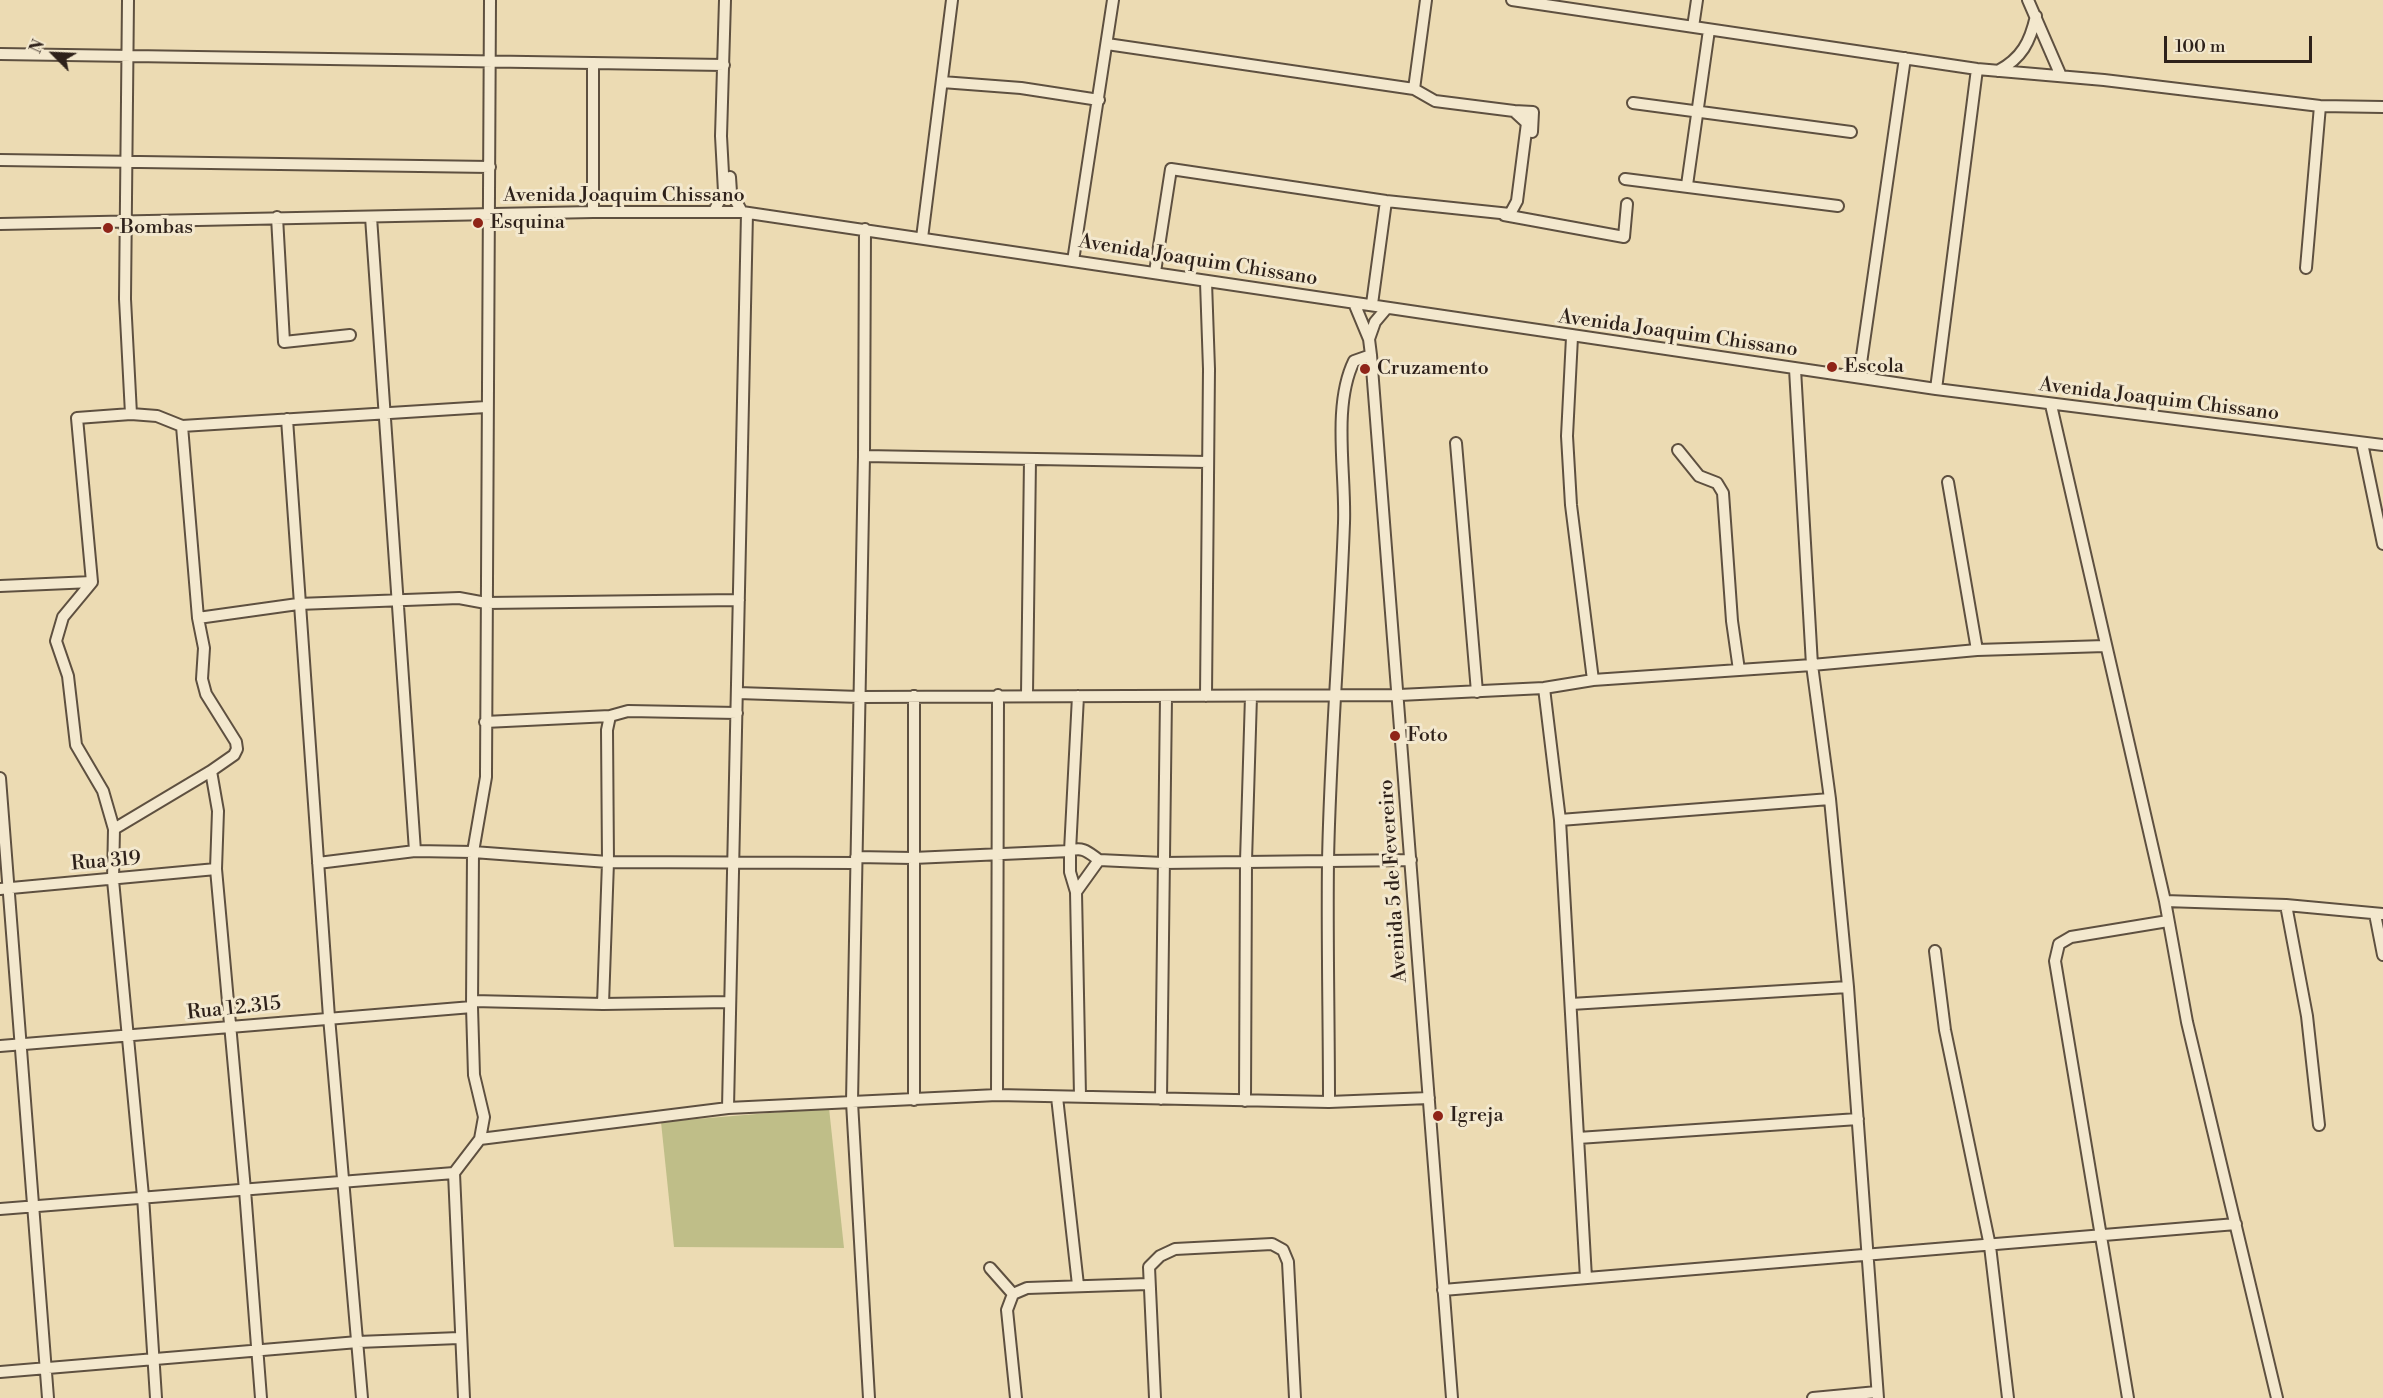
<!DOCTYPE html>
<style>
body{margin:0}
#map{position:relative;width:2383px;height:1398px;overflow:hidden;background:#ecdbb3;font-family:"Libre Bodoni",serif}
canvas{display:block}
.north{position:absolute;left:24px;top:24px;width:60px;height:60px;-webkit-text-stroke:4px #f3e8ce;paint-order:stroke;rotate:294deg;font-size:16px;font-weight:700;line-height:24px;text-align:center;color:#2e211a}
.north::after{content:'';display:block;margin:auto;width:21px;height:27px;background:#2e211a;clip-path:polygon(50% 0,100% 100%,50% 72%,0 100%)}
.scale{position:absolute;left:2164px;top:36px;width:148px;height:27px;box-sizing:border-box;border:3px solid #2e211a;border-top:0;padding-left:8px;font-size:18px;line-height:21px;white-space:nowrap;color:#2e211a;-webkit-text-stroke:4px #f3e8ce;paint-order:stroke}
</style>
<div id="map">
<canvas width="2383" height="1398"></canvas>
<div class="north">N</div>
<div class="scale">100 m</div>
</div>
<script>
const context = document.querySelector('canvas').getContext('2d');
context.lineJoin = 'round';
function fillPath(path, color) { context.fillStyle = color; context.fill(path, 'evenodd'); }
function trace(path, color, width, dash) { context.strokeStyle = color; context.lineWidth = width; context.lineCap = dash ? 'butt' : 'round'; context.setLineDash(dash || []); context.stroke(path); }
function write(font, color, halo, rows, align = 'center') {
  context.font = font + ' "Libre Bodoni",serif'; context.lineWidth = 6; context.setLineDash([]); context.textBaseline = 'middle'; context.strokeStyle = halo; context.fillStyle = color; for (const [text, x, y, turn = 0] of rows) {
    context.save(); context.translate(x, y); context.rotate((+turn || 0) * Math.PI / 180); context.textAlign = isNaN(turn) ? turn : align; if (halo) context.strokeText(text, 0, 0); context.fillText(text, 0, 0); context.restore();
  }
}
fillPath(new Path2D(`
 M829 1108 844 1248 674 1247 661 1122Z`), '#bfbe88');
const minor = new Path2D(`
 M128 0 125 299 131 414 157 416 182 426 486 407
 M1512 0 1977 69 2104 80 2320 106 2383 107
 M2028 0 2061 76
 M1693 27 1697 0
 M1107 44 1414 89 1435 101 1514 111 1527 123 1517 201 1510 214 1386 201 1171 169 1155 272
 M0 54 724 65
 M593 63V212
 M1998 71C2022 58 2030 42 2036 16
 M942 82 1021 88 1099 100
 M1414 89 1426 0
 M1633 103 1851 132
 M1514 111 1533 112 1532 132
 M0 160 490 167
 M730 177 731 192 742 212
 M1625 179 1838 206
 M1687 185 1709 30
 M714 211 724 192 721 136 725 0
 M1504 215 1624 237 1627 204
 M277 217 284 342 350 335
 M371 217 415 851
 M0 224 593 212H742L1936 389 2383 445
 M865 229 864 456 852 1102 869 1398
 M922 238 952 0
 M1073 261 1113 0
 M2306 268 2320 106
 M1354 303 1369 339 1371 355 1452 1398
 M1372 304 1386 201
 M1572 337 1567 436 1571 505 1593 680
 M1369 339 1375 322 1386 309
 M1795 369 1812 665 1830 799 1848 987 1878 1398
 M1859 377 1905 58
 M1936 389 1977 69
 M2051 405 2165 901 2187 1022 2277 1398
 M131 414 77 418 92 582 63 617 56 641 68 676 76 745 103 791 114 829 113 880 143 1196 156 1398
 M287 419 329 1017 362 1398
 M182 426 198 618 204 648 202 679 206 694 236 742 237 749 234 755 211 771 218 811 216 869 245 1190 261 1398
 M1456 443 1477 692
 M2362 443 2383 544
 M1678 450 1699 476 1717 483 1723 493 1732 621 1739 670
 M864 456 1208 462
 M1948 482 1977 650
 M0 586 92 582
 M198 618 298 604 459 598 486 603 739 600
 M1544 688 1560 820 1586 1278
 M738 693 860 697 1399 695 1544 688 1593 680 1812 665 1977 650 2105 646
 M1027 694 1030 459
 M1078 696 1070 851V872L1076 892 1080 1096
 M1206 696 1209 369 1206 282
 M485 722 610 716 628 711 737 713
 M0 778 48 1398
 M1560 820 1830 799
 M114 829 211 771
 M856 857 913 858 1070 851C1083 846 1089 853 1099 860
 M318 863 415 851 473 852 608 862 856 863
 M0 889 216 869
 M1076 892 1099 860 1163 863 1411 860
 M2165 901 2286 905 2383 914
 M2286 905 2307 1016 2319 1125
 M2375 914 2383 955
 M1935 951 1945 1030 1990 1246 2008 1398
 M473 1001 603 1004 729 1002
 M603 1004 608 862 607 730 610 716
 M1571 1004 1848 987
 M0 1046 472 1007
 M997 1095 998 695
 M1057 1097 1078 1285
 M1161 1099 1166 697
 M914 1100V696
 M1245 1101 1246 861 1251 696
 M1329 1102C1329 1022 1327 942 1328 862 1330 749 1340 636 1344 523 1346 474 1332 406 1354 361L1371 355
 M728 1108 747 213
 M1578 1138 1858 1119
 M480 1139 728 1108 997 1095 1329 1102 1429 1098
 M0 1209 454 1173
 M990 1268 1013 1294
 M1443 1290 2236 1224
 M0 1372 358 1342 459 1338
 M464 1398 454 1173 480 1139 484 1117 474 1075 472 1007 473 852 486 777 490 0
 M1016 1398 1007 1310 1013 1294 1027 1288 1148 1284
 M1155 1398 1149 1267 1160 1256 1175 1249 1272 1244 1283 1250 1288 1262 1295 1398
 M1813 1398 1877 1392
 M2128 1398 2055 961 2059 944 2071 937 2168 921`);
trace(minor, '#5e5040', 14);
trace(minor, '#f3e8ce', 10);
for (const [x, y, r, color] of [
 [478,223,6,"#8f2418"],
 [108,228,6,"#8f2418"],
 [1832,367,6,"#8f2418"],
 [1365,369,6,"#8f2418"],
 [1395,736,6,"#8f2418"],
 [1438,1116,6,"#8f2418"]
]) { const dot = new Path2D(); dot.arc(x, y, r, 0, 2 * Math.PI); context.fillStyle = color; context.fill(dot); trace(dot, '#f3e8ce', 2); }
write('20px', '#2e211a', '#f3e8ce', [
 ["Avenida Joaquim Chissano",624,196],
 ["Avenida Joaquim Chissano",1198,261,9],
 ["Avenida Joaquim Chissano",1678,334,8],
 ["Avenida Joaquim Chissano",2159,400,7],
 ["Rua 319",106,862,-5],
 ["Avenida 5 de Fevereiro",1394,881,-94],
 ["Rua 12.315",234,1009,-6]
]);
write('20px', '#2e211a', '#f3e8ce', [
 ["Esquina",490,223],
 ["Bombas",120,228],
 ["Escola",1844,367],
 ["Cruzamento",1377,369],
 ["Foto",1407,736],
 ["Igreja",1450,1116]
], 'left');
</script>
